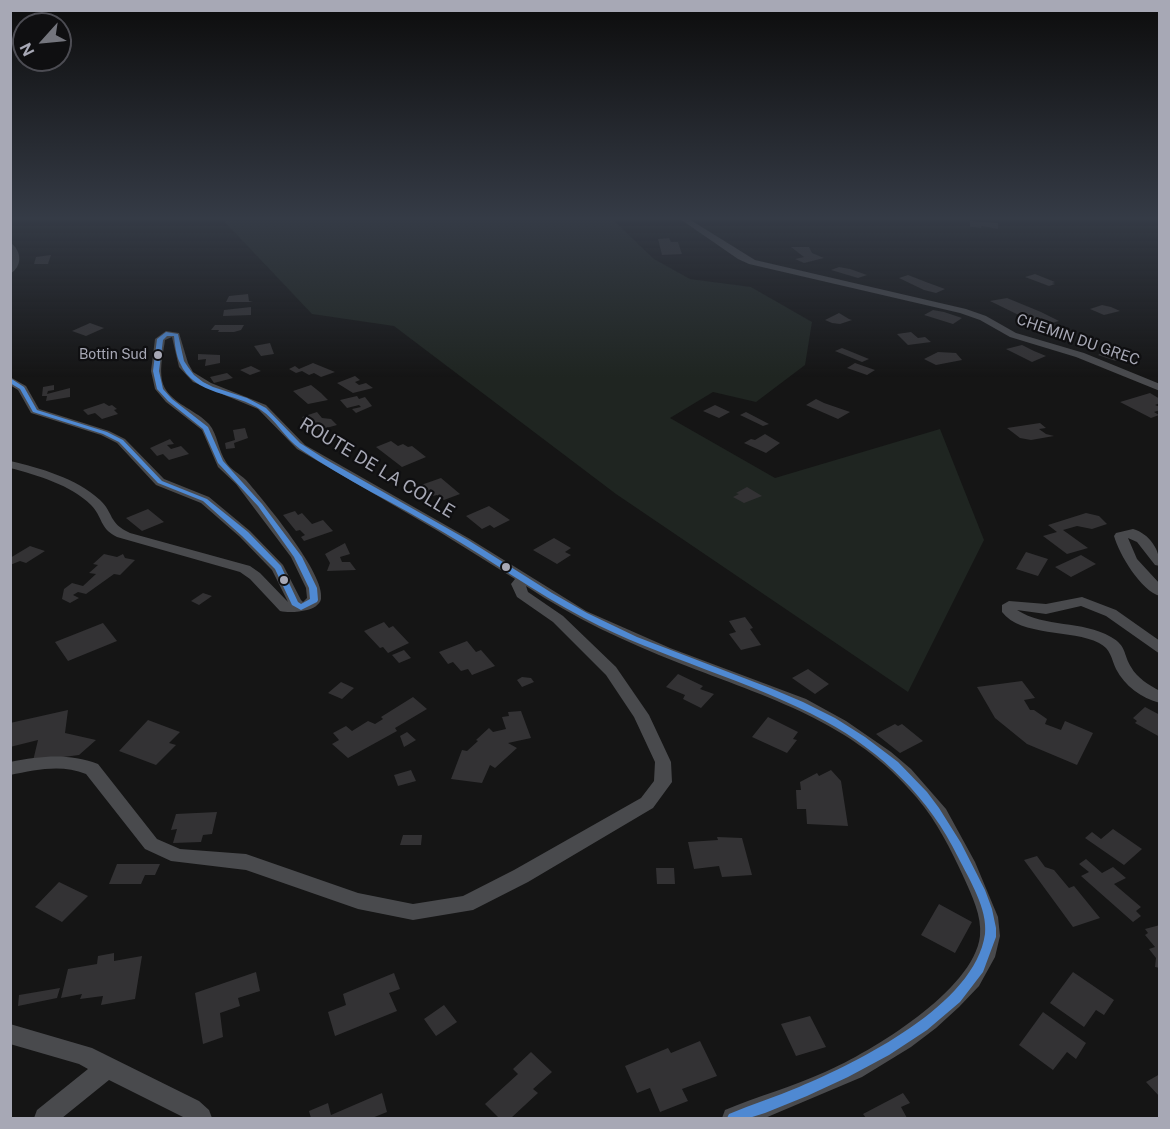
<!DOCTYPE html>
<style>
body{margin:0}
#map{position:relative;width:1170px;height:1129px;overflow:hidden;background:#151515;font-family:"Public Sans",sans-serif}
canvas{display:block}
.frame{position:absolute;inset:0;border:12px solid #a7a8b5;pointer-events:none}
.north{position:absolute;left:12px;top:12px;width:60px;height:60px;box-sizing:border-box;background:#0f0f11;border:2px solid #4c4c53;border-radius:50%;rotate:243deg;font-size:16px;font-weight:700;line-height:24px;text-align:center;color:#a7a8b5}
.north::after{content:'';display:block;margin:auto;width:21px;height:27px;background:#74757d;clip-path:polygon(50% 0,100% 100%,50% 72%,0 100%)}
</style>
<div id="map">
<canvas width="1170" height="1129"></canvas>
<div class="frame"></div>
<div class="north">N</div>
</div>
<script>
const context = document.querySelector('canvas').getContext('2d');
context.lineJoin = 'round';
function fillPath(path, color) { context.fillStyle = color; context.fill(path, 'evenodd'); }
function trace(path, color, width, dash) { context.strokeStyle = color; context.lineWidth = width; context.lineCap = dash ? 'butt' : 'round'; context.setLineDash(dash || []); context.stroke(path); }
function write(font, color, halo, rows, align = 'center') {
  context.font = font + ' "Public Sans",sans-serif'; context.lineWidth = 4.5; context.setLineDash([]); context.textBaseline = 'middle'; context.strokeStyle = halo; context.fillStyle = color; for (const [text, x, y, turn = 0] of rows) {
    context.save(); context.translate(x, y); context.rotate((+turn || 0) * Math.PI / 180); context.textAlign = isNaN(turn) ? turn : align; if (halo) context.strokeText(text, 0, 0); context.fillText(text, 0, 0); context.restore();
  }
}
fillPath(new Path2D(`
 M222 219H612L654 259 690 279 751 287 812 322 805 365 756 402 713 392 670 418 775 478 940 429 984 540 908 692 616 494 394 326 312 314Z`), '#1f2521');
fillPath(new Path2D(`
 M970 221 998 223V229L981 226V228L970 227Z
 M669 238 671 242H678L682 254 662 255 658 239Z
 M791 247H809L812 253 824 258 804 263 795 259 804 257Z
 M51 255 48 264H34L36 257Z
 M839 267 850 269 867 275 858 278 831 270Z
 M1035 274 1055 282 1052 283 1055 284 1049 286 1025 277Z
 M908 275 926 282 945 289 936 293 924 290 899 278Z
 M248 294 249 301 253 302H226L229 296Z
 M1007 298 1041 312 1059 321 1044 325 1035 323 990 301Z
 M1102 305 1111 307 1120 311 1104 315 1090 309Z
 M251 307V315L223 316 224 310Z
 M933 310 944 312 962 318 953 324 924 315Z
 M839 313 849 319 852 320 840 324 832 323 825 320Z
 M90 323 104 328 86 336 72 331Z
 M215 325H244L241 330 234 332H218L219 330H211Z
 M911 332 918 338 925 337 931 342 908 345 897 334Z
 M270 343 274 354 261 356 254 346Z
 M1022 345 1034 351 1046 356 1032 362 1006 349Z
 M842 348 869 359 862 362 835 351Z
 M1107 349 1125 355 1116 361 1098 355Z
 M938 352 956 353 962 360 936 365 924 359Z
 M198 354 220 355V363L205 366 206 359 198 360Z
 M313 363 335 372 321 377 314 373 309 375 302 371 296 373 289 369 295 366 299 369Z
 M855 363 875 370 867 375 847 368Z
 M251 366 261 371 250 375 240 370Z
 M227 373 233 378 214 383 210 377Z
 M355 376 360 380 355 382 359 385 366 383 373 388 353 393 337 383Z
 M54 385V390L48 391 47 394 70 388V397L46 401 47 396H42L43 387Z
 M311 385 321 393 328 400 308 404 293 391Z
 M1150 393 1160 399V403L1155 405 1160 407V410L1154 412 1159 415 1151 418 1120 402Z
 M357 396 359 399 365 397 372 406 356 413 352 409 361 407 359 405 347 408 340 400Z
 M816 399 824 403 850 412 838 419 806 405Z
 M104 403 109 406 112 405 117 409 114 410 118 414 102 419 95 413 88 415 83 410Z
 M715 405 730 412 719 418 703 411Z
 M317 412 322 418 331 419 337 425 319 430 314 424 309 426 302 417Z
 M746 412 769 424 763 426 740 415Z
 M1040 423 1046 428 1039 429 1046 434 1054 436 1031 440 1020 438 1007 428Z
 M245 428 248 438 234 443 235 448 226 449 225 443 235 440 233 430Z
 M765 434 780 443 766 453 744 443 751 439 755 440Z
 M170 439 174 444 167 445 171 449 181 446 189 454 169 460 163 454 157 456 150 448Z
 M391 441 398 446 403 444 408 447 412 446 426 457 402 467 376 447Z
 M441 478 460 494 444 500 437 495 433 496 421 485Z
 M747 487 762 496 744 503 733 497 739 494 736 493Z
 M489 506 510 520 494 528 490 525 482 529 466 516Z
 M148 509 164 522 142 531 126 518Z
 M295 511 298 515 302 513 312 524 323 520 333 531 304 541 301 537 305 535 300 530 296 531 283 515Z
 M1086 513 1099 516 1107 524 1092 529 1077 526 1063 530 1088 548 1067 554 1043 536 1057 532 1048 525Z
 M554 538 571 548 565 552 571 555 557 564 533 550Z
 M345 543 350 554 340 557 342 562H350L356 570 327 571 330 563 325 554Z
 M30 546 45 551 26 563 20 561 10 565V558Z
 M1026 552 1048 559 1038 576 1016 569Z
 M104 554 117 557 123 554 125 558 135 560 120 575 114 574 86 594 78 592 73 595 79 598 70 603 62 599 64 589 72 583 83 586 96 574 89 573 98 565 93 564Z
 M1081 555 1096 564 1071 577 1055 567Z
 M203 593 212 596 199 605 191 601Z
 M745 617 753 628 750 629 761 645 741 650 729 634 736 632 729 621Z
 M384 622 389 628 393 626 409 643 388 653 383 647 380 648 364 631Z
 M103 623 117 641 68 661 55 642Z
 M467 641 476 652 481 650 495 666 472 675 468 669 461 671 453 662 448 664 439 652Z
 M404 650 411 658 399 663 392 655Z
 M808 669 829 684 815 694 792 678Z
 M678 674 703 686 700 689 714 694 701 708 683 699 685 695 666 687Z
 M522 677 531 678 534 682 522 687 517 680Z
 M1022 681 1035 698 1024 700 1030 710H1034L1047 719 1045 724 1061 730 1065 721 1093 733 1077 765 1027 744 995 718 977 687Z
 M341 682 354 688 342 699 328 693Z
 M413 697 427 709 395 728 397 731 348 758 332 744 339 740 333 733 346 726 352 731 368 721 375 724 383 719 381 717Z
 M1145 707 1160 715V737L1135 723 1137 721 1133 718Z
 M68 710 65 733 96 740 79 755 33 761 38 740 10 747V723Z
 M521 711 531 738 508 743 517 748 495 768 490 765 482 783 451 779 462 750 467 751 478 741 476 740 489 728 493 732 506 729 502 717 509 716 508 712Z
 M768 717 798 732 793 739 797 740 787 753 752 737Z
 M148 720 180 732 169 743 176 745 156 765 119 751Z
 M895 724 898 726 902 724 923 741 900 753 876 734Z
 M407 732 416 740 404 747 400 736Z
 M411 770 416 781 398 786 394 775Z
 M831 770 841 781 848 826 807 824 806 809H797L796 790H801L800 782 817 773 819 776Z
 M217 812 212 834 203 835 201 842 173 843 177 829 171 830 176 814Z
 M1113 829 1142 849 1124 865 1085 838 1092 832 1101 839Z
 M403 835H422L421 845H400Z
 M717 837 742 838 752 875 722 877 719 866 694 869 688 842 718 840Z
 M1037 856 1045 867 1054 870 1069 888 1074 886 1100 918 1073 927 1024 860Z
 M1086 859 1102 873 1113 867 1126 878 1114 884 1141 907 1136 911 1141 916 1133 922 1081 876 1089 872 1079 864Z
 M117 864H160L155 875H145L141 884H109Z
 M656 868H674L675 884H657Z
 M59 882 88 896 62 922 35 907Z
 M939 904 972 922 955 953 921 935Z
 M1160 925V968L1155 967 1156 958 1149 949 1155 947 1145 935 1148 933 1145 929Z
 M114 953V961L142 956 135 999 101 1005 103 996 80 999 82 994 61 998 68 969 97 964 98 956Z
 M256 972 260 991 238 998 240 1006 220 1013 223 1037 203 1044 195 993Z
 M1073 972 1114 1000 1104 1015 1096 1010 1084 1027 1050 1003Z
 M394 973 400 989 389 993 397 1011 335 1036 328 1012 346 1005 343 994Z
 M60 988 57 998 18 1006 19 995Z
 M444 1005 457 1022 436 1036 424 1019Z
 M1043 1012 1086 1043 1076 1059 1067 1052 1053 1070 1019 1045Z
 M810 1016 826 1047 796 1056 781 1024Z
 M700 1041 717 1076 682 1089 688 1101 660 1112 650 1088 637 1093 625 1066 668 1048 671 1053Z
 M531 1052 552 1072 533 1089 538 1093 511 1118H499L485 1104 518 1074 513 1069Z
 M1160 1074V1097L1146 1082Z
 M382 1093 387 1112 372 1118H311L309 1111 328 1103 331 1115Z
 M903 1093 910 1103 901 1107 907 1118H866L863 1114Z`), '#333234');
fillPath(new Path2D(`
 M680 219H689L755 260 966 309 986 316 1016 333 1084 353 1160 384V391L1076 357 1010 337 980 320 960 313 749 264 738 259Z
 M10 242C22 251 23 266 10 274Z
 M166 331 179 333 188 363 193 372 211 383 266 405 305 445 470 539 586 611 670 648 806 699 846 721 891 752 911 769 946 809 975 862 998 917 1000 936 995 957 979 986 959 1007 936 1028 911 1047 862 1077 765 1118H722L725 1110C758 1096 792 1087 825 1072 871 1052 974 990 980 936 982 916 972 896 964 878 951 850 938 823 917 798 853 721 768 698 679 663 625 642 574 618 526 586L528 592 563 616 616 667 649 715 671 762 672 782 653 808 528 882 473 910 413 920 358 909 246 870 171 861 145 849 86 774C61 764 36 770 10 775V762C42 756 68 753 98 764L157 839 180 849 246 854 358 893 413 904 463 896 514 870 641 798 654 781 655 762 634 717 606 675 553 622 517 597 511 584 515 579 438 531 297 449 258 409 193 382 179 367 172 337 165 340C163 355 157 376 166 390 176 405 197 411 209 424 218 435 218 450 226 462 230 469 240 474 246 480 263 500 326 574 321 599 320 605 312 609 307 610 299 612 288 613 280 611L250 579 240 572 117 537C99 528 103 517 91 505 71 485 37 475 10 468V461C40 468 76 478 100 500 114 513 108 523 130 533L250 566 260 573 288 602 272 570 240 537 201 503 156 485 117 443 101 435 31 413 18 390 10 385V377L26 386 39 409 109 431 125 439 164 479 209 497 250 531 283 565 301 600 303 602 307 598 306 588 291 557 236 484 218 467 202 430 166 402 155 389 151 371 155 339Z
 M1133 529C1150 534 1160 550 1160 566L1155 565 1137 542 1128 538 1137 559 1160 584V596C1141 591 1119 554 1114 536L1116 533Z
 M1082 597 1116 610 1160 641V654L1106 616 1081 606 1046 614 1017 610C1045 628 1082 620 1111 637 1127 646 1123 654 1131 667 1137 678 1149 685 1160 691V703C1141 698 1125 686 1116 669 1111 658 1111 649 1099 643 1072 629 1021 637 1002 612V605L1009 601 1046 604Z
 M10 1024 92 1048 199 1101 209 1110 212 1118H185L109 1080 62 1118H34L37 1110 88 1069 79 1064 10 1044Z`), '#494a4d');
fillPath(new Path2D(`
 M166 332 178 334 184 361 188 367 194 375 203 382 213 387 247 398 266 408 300 443 325 459 468 540 552 593 587 613 637 637 770 688 803 702 835 718 865 737 898 762 927 792 939 808 961 843 985 890 992 909 996 928V937L983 972 960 1002 927 1030 889 1055 848 1077 807 1096 765 1113 749 1118H727L729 1114C752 1104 776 1097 799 1087 858 1062 975 1005 985 934 988 909 969 879 958 857 930 799 882 752 825 721 748 679 662 659 584 618 536 593 491 560 443 532 396 504 345 480 300 449 285 438 276 420 261 410 236 392 194 396 180 363 176 355 175 345 174 336H167L163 340 159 371 163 389 172 399 208 427 223 461 262 504 302 557 317 588 318 600 317 602 301 610 292 605 275 569 242 536 203 501 158 483 119 442 103 434 33 412 20 389 10 383V378L24 387 37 410 107 432 123 440 162 481 207 499 248 532 281 566 298 602 301 604 310 599 309 588 294 557 258 506 218 463 203 429 168 401 157 389 153 371 157 339Z`), '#4f89d2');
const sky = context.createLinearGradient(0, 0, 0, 377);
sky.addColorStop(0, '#0c0c0c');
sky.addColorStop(0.58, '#353b46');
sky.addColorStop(1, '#353b4600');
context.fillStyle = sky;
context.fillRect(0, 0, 1170, 377);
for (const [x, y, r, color] of [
 [158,355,5,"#a7a8b5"],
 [506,567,5,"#a7a8b5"],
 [284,580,5,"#a7a8b5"]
]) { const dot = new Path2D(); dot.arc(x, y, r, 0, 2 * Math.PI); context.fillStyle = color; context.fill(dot); trace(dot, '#0f0f11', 2); }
write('14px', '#a7a8b5', '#0f0f11', [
 ["Bottin Sud",147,355]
], 'right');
write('15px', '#a7a8b5', '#0f0f11', [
 ["CHEMIN DU GREC",1078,340,19]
]);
write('18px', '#a7a8b5', '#0f0f11', [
 ["ROUTE DE LA COLLE",377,468,31]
]);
</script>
